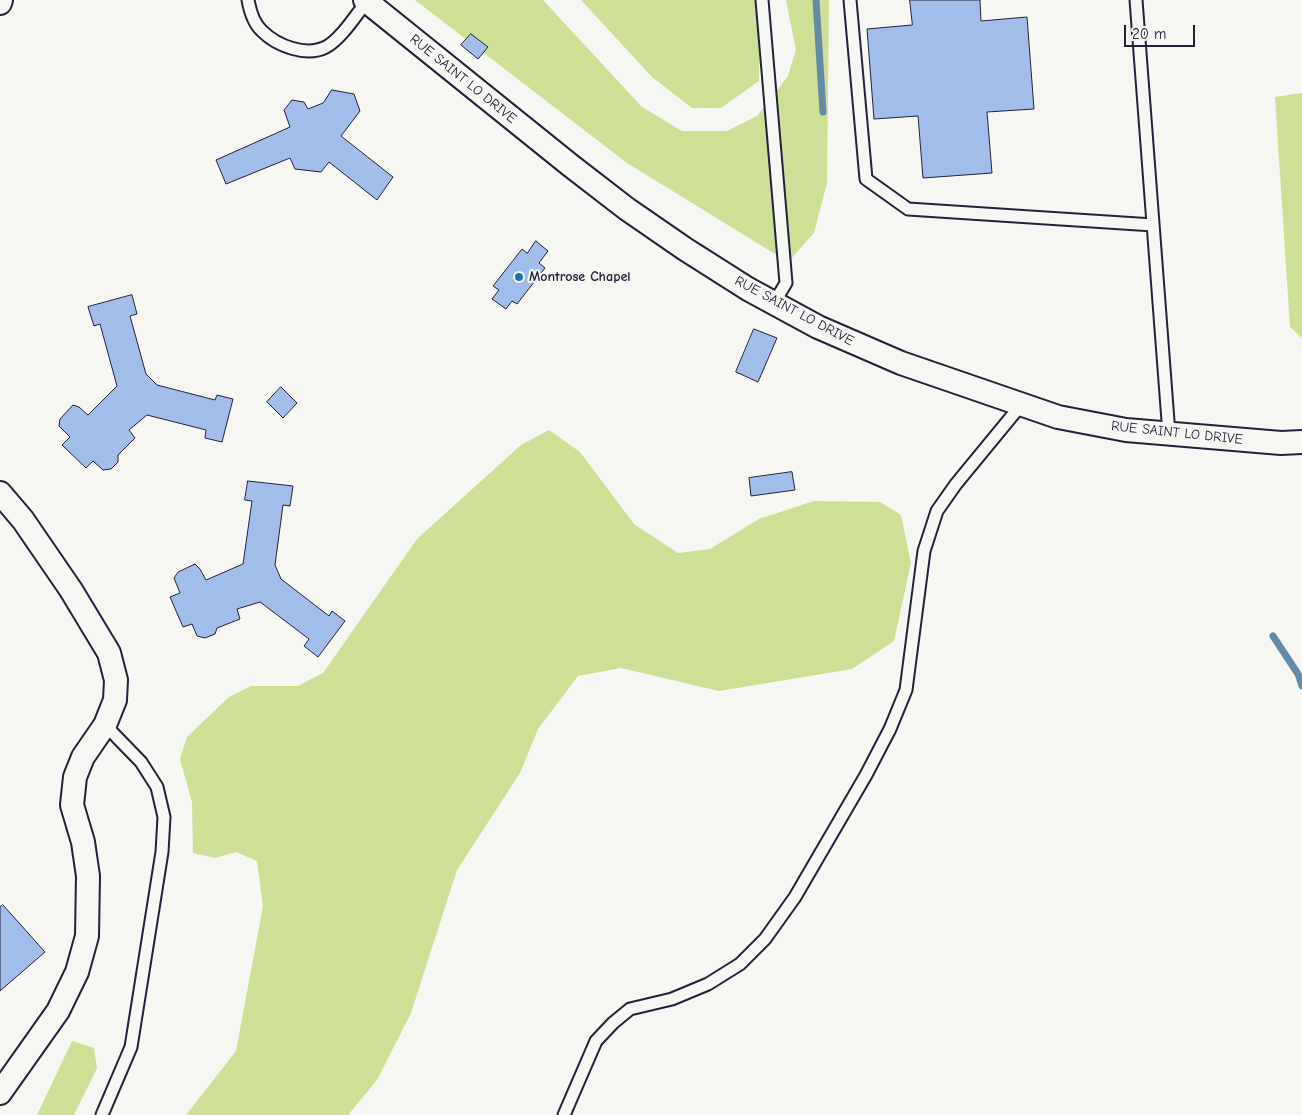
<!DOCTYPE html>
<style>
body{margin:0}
#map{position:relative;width:1302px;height:1115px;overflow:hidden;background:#f6f6f2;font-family:"Comic Neue",sans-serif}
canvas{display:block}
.scale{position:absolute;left:1124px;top:25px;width:71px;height:22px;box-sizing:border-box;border:2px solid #22223b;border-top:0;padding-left:6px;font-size:15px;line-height:18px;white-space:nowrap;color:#22223b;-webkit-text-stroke:4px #f6f6f2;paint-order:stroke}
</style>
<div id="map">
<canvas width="1302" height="1115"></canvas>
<div class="scale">20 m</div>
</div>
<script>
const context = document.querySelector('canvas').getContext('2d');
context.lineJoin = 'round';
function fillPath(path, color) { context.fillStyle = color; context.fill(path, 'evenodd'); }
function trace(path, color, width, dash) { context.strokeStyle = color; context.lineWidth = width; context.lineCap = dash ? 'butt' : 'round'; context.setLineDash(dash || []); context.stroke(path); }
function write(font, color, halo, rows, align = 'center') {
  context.font = font + ' "Comic Neue",sans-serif'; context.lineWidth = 4; context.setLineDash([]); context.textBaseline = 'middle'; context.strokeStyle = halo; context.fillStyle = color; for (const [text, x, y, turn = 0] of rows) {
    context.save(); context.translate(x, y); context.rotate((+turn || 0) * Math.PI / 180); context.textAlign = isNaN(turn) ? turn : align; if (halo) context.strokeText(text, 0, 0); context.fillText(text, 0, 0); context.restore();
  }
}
fillPath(new Path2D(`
 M415 0H543L642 107 682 131H727L757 116 788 76 796 50 786 0H829L827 183 814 233 788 262 627 163Z
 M581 0H759V81L721 108H692L652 77Z
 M1302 93V338L1290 327 1275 97Z
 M549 430 580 452 634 524 678 553 710 549 759 519 814 501 880 502 901 515 911 563 894 641 852 669 719 691 621 668 578 676 538 729 520 773 457 870 411 1013 377 1080 348 1115H186L236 1051 263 906 257 861 236 852 215 858 193 853 192 802 180 759 187 737 229 697 251 686H298L323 673 417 539 521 445Z
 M72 1041 94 1048 97 1068 74 1115H37Z`), '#cde095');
trace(new Path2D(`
 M816 0 823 112
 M1273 636 1298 674 1302 686`), '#638aa7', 7);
const building = new Path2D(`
 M910 0H980L981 21 1027 17 1034 109 987 112 992 173 923 178 918 116 874 119 867 29 912 25Z
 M471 34 488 47 478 59 461 45Z
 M332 90 354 94 360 111 341 136 393 177 377 200 329 162 321 172 295 169 290 158 226 184 216 160 290 127 284 110 292 100 304 102 308 109 323 103Z
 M536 241 548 251 539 263 545 268 517 304 512 301 506 309 492 299 499 290 493 286 522 249 527 253Z
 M132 295 137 314 130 316 146 374 157 385 215 400 217 395 233 399 222 442 205 438 206 430 147 415 129 430 135 438 118 455V462L111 469 103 470 93 461 86 468 62 445 70 437 59 426 60 419 73 405 79 407 88 415 117 386 100 324 94 326 88 307Z
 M754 329 777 338 758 382 736 372Z
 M281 387 297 403 283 418 267 402Z
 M792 472 795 490 751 496 749 478Z
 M248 481 293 486 290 506 283 505 275 565 281 579 329 616 332 611 345 621 318 657 304 646 309 639 260 602 237 609 240 619 217 628 215 634 205 638 197 636 192 624 183 627 170 597 180 593 174 578 178 572 195 564 200 569 206 580 243 564 252 501 245 500Z
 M3 905 45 952 0 991V907Z`);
fillPath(building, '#a2bde9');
trace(building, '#22223b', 1);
const lane = new Path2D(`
 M248 0C250 11 253 23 262 31 277 46 306 57 326 47 341 39 356 15 367 1
 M762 0 786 283 774 303
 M850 0 866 179 908 209 1153 225
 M1136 0 1169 434
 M102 1115 131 1047 162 852 164 817 157 787 141 762 105 725
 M564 1115 596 1041 613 1023 630 1009 672 999 708 984 740 964 765 939 795 897 866 775 890 729 906 690 924 551 937 511 956 484 1021 405`);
const street = new Path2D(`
 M365 0 570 165 627 209 685 249 748 289 818 327 901 363 1058 417 1126 430 1281 443 1302 442
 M0 3 1 0
 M0 493 23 520 71 590 109 653 116 680 115 700 105 725 83 757 75 777 72 805 83 842 88 876 87 936 77 972 58 1011 0 1093`);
trace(lane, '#22223b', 15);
trace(street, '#22223b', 26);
trace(lane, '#f6f6f2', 11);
trace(street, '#f6f6f2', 22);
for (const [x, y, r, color] of [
 [519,277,5,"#1f6fb2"]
]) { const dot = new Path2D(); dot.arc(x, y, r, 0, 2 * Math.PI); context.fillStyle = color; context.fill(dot); trace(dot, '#f6f6f2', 2); }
write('14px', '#22223b', '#f6f6f2', [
 ["RUE SAINT LO DRIVE",463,79,39],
 ["RUE SAINT LO DRIVE",794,311,28],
 ["RUE SAINT LO DRIVE",1177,433,6]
]);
write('bold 14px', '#22223b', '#f6f6f2', [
 ["Montrose Chapel",529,277]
], 'left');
</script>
